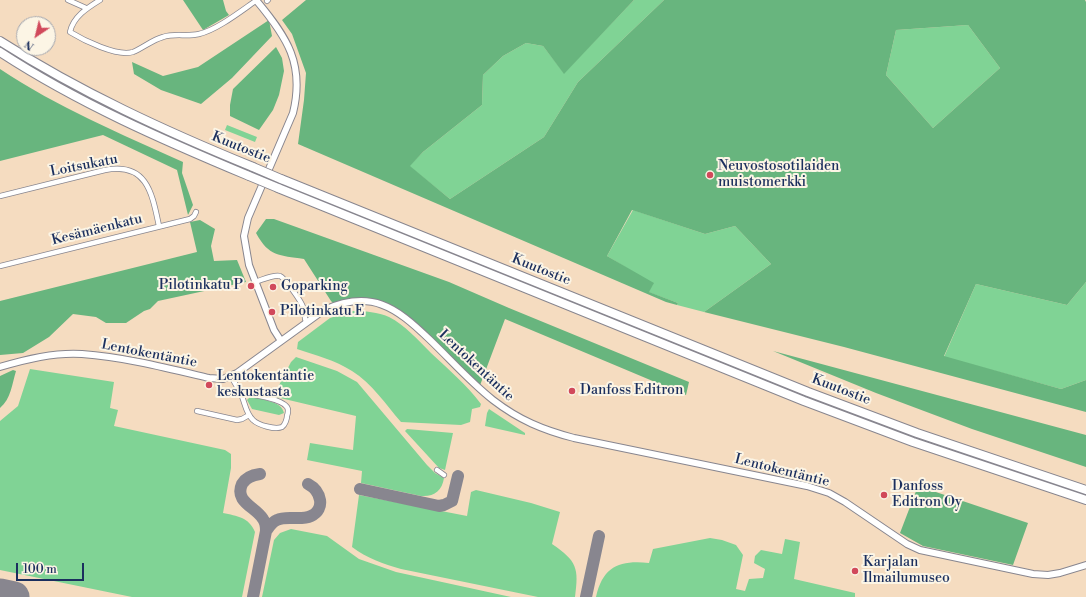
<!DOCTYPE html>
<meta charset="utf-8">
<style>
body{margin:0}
#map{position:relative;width:1086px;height:597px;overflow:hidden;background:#f5dcc0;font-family:"Libre Bodoni",serif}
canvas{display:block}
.north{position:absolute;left:16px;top:16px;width:40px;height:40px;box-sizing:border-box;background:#fcf5e5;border:1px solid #a2a6af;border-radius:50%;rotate:215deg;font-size:11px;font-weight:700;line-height:16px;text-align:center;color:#1b2f5e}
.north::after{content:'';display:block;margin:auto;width:14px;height:18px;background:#d1495b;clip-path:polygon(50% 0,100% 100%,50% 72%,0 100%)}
.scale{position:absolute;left:16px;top:563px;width:68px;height:18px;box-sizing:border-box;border:2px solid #1b2f5e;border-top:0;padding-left:5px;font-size:12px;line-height:14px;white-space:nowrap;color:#1b2f5e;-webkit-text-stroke:3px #fcf5e5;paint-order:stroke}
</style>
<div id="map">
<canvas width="1086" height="597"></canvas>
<div class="north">N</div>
<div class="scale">100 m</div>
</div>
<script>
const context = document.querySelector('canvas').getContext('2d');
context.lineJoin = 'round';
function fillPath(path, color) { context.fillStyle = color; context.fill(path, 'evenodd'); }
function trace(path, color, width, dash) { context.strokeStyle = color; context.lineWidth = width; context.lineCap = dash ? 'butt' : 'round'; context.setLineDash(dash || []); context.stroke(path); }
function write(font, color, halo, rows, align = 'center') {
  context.font = font + ' "Libre Bodoni",serif'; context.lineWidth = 4; context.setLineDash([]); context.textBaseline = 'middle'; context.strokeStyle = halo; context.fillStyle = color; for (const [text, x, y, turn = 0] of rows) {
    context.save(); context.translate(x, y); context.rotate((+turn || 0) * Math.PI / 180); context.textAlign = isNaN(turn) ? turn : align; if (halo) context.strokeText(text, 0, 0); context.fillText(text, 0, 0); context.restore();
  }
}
fillPath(new Path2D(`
 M634 0H664L578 82 544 137 450 199 409 166 423 152 482 105 483 75 503 56 526 43 543 46 564 73Z
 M968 25 1000 68 933 128 886 75 896 30Z
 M227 125 257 137 255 142 225 130Z
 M633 210 705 234 735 226 771 264 704 312 677 305 678 303 648 292 653 284 607 256Z
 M1086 282V380L1061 389 944 357 976 284 1067 305Z
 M353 311C365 311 378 312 389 317 405 325 418 340 431 353 448 369 467 385 481 404L480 407 472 409 470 422 461 425 401 422C386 405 372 383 352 371 335 360 315 355 297 349L298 342 330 318Z
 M296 357 337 371 357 382 427 465 435 473 444 478C442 491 434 497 421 496L361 483 362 471 307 460 310 443 353 450 356 416 276 397 274 395 291 362Z
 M30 369 114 382 110 408 118 410 114 426 225 450 231 454V468L223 513C237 516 249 517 255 532L242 597H132L0 570V421L18 406Z
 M253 397C262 400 282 401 284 413L279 415 252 409 247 400 249 398Z
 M489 409 525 433V435L485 426 487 413Z
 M407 429 453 433 445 470 439 468 405 431Z
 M476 490 531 503 560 512 552 544C577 561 579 568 575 597H538L401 569C383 564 367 558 352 547L359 495 467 516 471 492Z
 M291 529 327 536 359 559 396 572 511 597H262L274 540 280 533Z
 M710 538 722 540 736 545 743 555 736 589 745 591 749 579 763 578 765 569 754 563 755 556 761 550 782 554 785 539 800 542 794 579 855 593V597H596C603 566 620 560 649 563L653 549Z`), '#80d395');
fillPath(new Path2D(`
 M183 0H223L226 11 229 15 203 30Z
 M306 0H634L564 74 543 46 526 43 503 56 483 75 482 105 423 152 410 166 450 199 544 137 578 82 664 0H1085L1086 2V282L1067 305 976 284 944 356 1061 389 1086 380V412L844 347 704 312 771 264 735 226 705 234 632 210 607 256 654 283 649 292 678 303 677 305 666 302 298 144 304 100 306 73 292 34 282 20ZM968 25 1000 68 933 128 886 75 896 30Z
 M269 20 272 36 232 78 201 104 161 90 134 74 132 62 163 76 198 67Z
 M276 47 282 58 284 71 279 95 273 110 259 130 230 116V105L233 89Z
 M0 69C57 107 121 134 183 162L182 173 193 205 188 215 177 170 103 135 0 161Z
 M266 219H274L449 282 509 308 689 382 686 395 505 319 479 388 417 327 375 302 335 305 331 301 304 259C279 255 269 257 256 233Z
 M200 220 215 229 211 246 214 261 237 260 246 282 158 301 150 309 144 311 126 323H106L96 317 73 314 49 337 23 353 0 355V301L197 252 190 222Z
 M773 351 1086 435V467L972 429 876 393Z
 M13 370 16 371C12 384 11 399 0 408V376Z
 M918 486 1028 523 1013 565 923 546 900 533Z`), '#68b57e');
trace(new Path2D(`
 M360 489 439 506 444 505 452 501 458 476
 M266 531C269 527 272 522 277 520 287 515 300 521 311 516 326 509 321 491 308 484
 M253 597 266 531C266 527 266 523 263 519 256 507 234 502 242 484 246 477 252 475 260 474
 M586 597 599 536`), '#88868f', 12);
trace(new Path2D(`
 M0 594 14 597`), '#88868f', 31);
const street = new Path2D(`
 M68 0 86 8
 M100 0C87 8 73 17 70 32 83 40 117 57 133 52 143 48 152 40 163 37 175 33 187 37 199 34 217 30 241 11 257 0
 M267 1 268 0
 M0 196 105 170C147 162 152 193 159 226
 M0 266 190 219 194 216 196 212
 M255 282C262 280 274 274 280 276 285 278 301 301 303 307 305 312 304 317 306 322
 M231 376C234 382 237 386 240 392 245 401 245 413 253 420 258 425 275 430 282 427 285 425 287 419 287 416 288 413 289 410 287 407 282 399 251 394 241 393
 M197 411 237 420 242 419 249 415
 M437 470 444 475`);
const secondary = new Path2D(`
 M256 0C287 37 305 64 293 113L248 218 244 236 249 265 274 330 281 341
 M0 367C26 359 54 352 82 354 124 357 167 368 209 378L223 379 237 373 324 310C371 289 396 307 429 339 450 359 470 382 493 400 519 420 543 430 574 438L807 486 829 493 845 502 907 544 920 550 1033 574 1048 575 1060 573 1086 565`);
const highway = new Path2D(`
 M0 41C80 92 165 131 253 167
 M0 52C78 103 163 140 249 176
 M281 179 808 392 917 433 1086 490
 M278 188 804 401 913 442 1086 500`);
trace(street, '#88868f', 6);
trace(secondary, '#88868f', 8);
trace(highway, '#88868f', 10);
trace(street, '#fff', 4.5);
trace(secondary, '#fff', 6);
trace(highway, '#fff', 8);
const highwayBridge = new Path2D(`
 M253 167 281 179
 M249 176 278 188`);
trace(highwayBridge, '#88868f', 10, []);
trace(highwayBridge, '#fff', 8);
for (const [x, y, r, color] of [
 [710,175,4,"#d1495b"],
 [251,286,4,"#d1495b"],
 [273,287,4,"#d1495b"],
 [272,312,4,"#d1495b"],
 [209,385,4,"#d1495b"],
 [572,391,4,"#d1495b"],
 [884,495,4,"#d1495b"],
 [855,571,4,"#d1495b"]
]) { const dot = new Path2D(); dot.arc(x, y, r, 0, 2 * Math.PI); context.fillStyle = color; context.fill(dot); trace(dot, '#fcf5e5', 1.5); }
write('14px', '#1b2f5e', '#fcf5e5', [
 ["Kuutostie",241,148,22],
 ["Loitsukatu",84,166,-11],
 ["Kesämäenkatu",97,230,-14],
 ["Kuutostie",541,270,22],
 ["Lentokentäntie",149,354,11],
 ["Lentokentäntie",476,366,43],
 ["Kuutostie",841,390,21],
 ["Lentokentäntie",782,471,14]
]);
write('14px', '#1b2f5e', '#fcf5e5', [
 ["Neuvostosotilaiden",718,167],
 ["muistomerkki",718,183],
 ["Pilotinkatu P",243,286,"right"],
 ["Goparking",281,287],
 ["Pilotinkatu E",280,312],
 ["Lentokentäntie",217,377],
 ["keskustasta",217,393],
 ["Danfoss Editron",580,391],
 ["Danfoss",892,487],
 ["Editron Oy",892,503],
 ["Karjalan",863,563],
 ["Ilmailumuseo",863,579]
], 'left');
</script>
